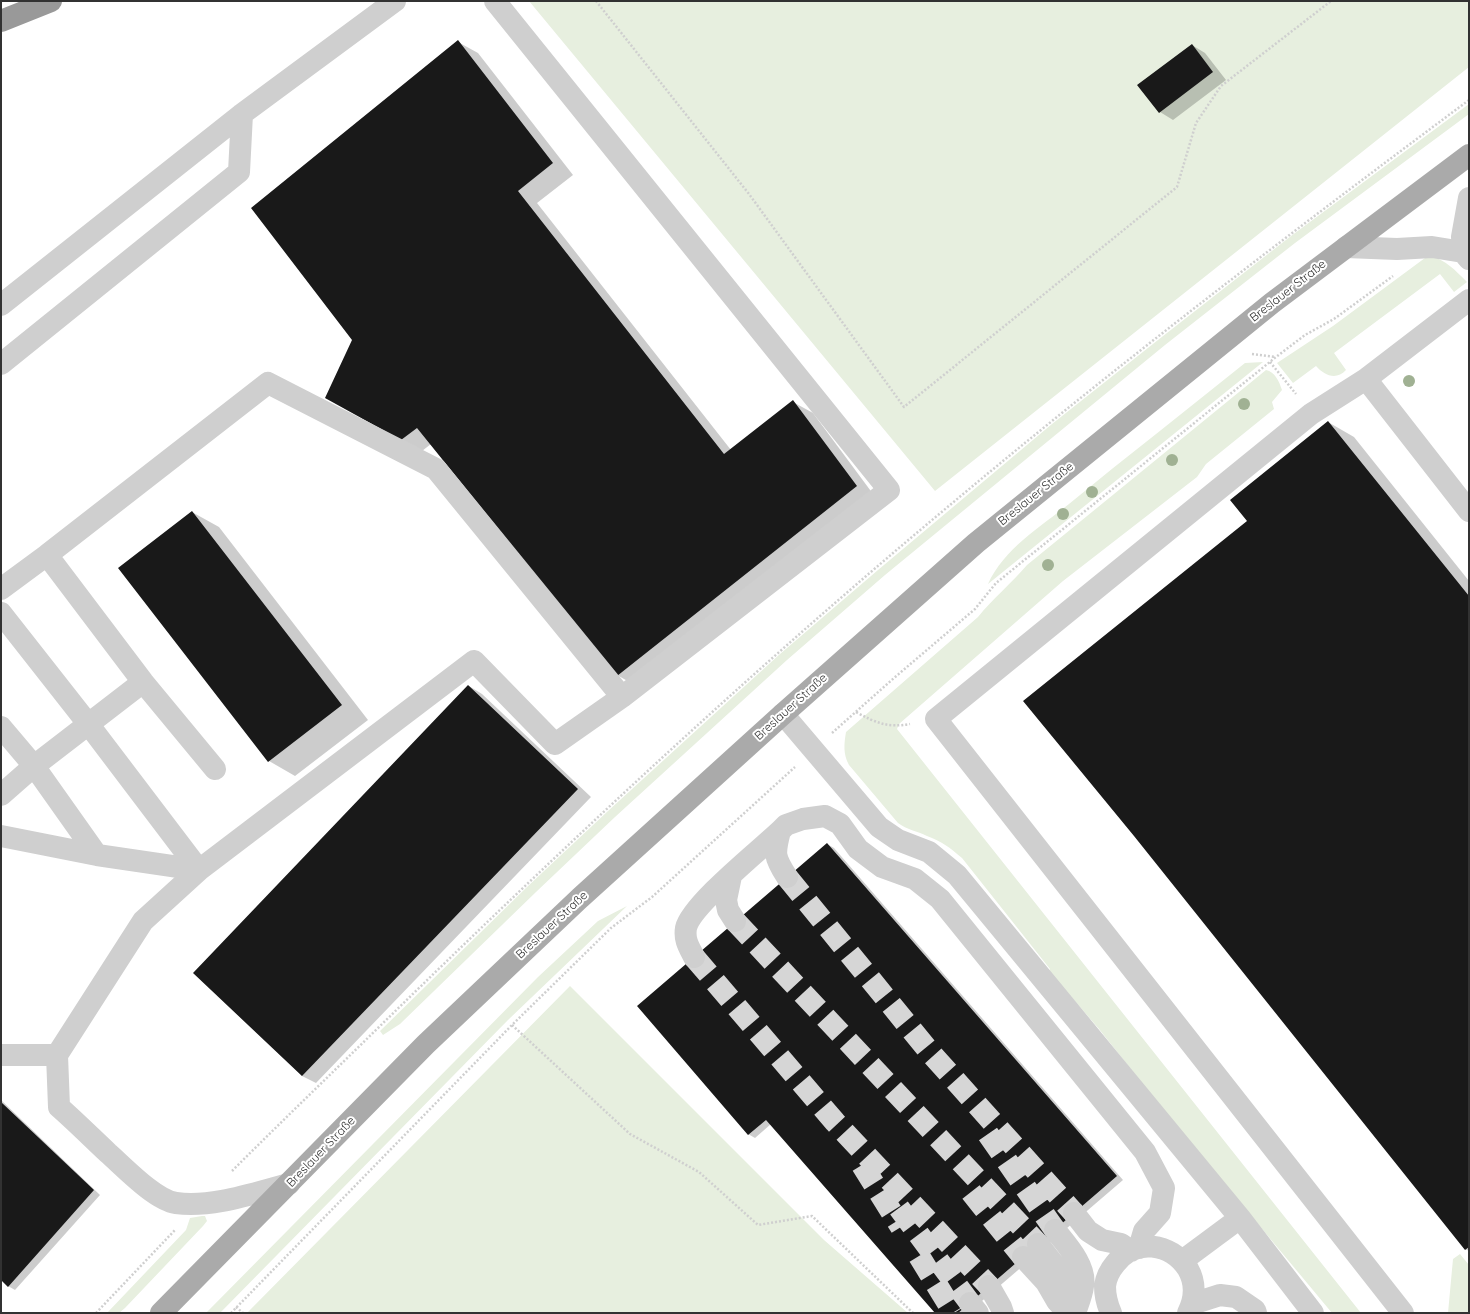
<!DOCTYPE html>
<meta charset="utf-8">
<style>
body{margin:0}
#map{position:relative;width:1470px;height:1314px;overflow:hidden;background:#fff;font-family:Quicksand,sans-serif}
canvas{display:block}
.frame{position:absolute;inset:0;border:2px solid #323232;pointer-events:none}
</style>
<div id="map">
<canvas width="1470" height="1314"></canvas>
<div class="frame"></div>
</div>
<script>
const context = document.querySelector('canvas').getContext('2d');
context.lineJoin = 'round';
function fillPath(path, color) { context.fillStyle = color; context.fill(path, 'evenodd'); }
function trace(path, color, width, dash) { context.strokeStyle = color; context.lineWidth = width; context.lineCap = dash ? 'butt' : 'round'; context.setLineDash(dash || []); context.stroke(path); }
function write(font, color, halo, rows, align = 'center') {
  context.font = font + ' Quicksand,sans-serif'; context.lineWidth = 4; context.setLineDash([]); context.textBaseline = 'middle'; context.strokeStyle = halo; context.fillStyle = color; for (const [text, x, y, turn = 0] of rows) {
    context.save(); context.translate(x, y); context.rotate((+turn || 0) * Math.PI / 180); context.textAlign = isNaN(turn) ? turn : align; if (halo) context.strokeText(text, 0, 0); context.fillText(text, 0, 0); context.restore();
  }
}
fillPath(new Path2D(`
 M529 1H1469V67L935 491Z
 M1469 104V114L1295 243 1165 345 885 575 787 660 615 817 536 892 400 1024 383 1035 380 1031 527 887 608 811 780 654 878 570 1052 424 1158 340 1291 236Z
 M1429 255C1447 261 1454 269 1467 282L1454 292 1440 274 1334 353 1346 370C1336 381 1324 375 1316 366L1293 383 1277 363 1333 326Z
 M1263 362 988 584C1004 549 1040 527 1069 504 1127 456 1187 410 1245 363Z
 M1266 370C1275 372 1279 381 1282 390L1272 402 1274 409 1206 464 1197 477 1063 581 899 724 897 729 1361 1313H1332L1169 1117 1099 1029 1049 971 1050 969 962 858C949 847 943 842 927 836 917 831 907 830 898 823L849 765C843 754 844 744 846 732L978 617C993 598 1012 583 1027 565Z
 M627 906 508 1020 220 1313H206L538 977 598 921Z
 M570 986 824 1240 908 1313H247Z
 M202 1216H205L207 1221 203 1226 125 1308 119 1313H107L186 1230 190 1218Z
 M1460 1254 1469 1265V1313H1448L1453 1259Z`), '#e7efdf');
fillPath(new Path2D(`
 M458 42 478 53 573 175 537 203 731 450 793 402 813 413 876 498 638 687 617 675 431 444 422 451 347 409 353 340Z
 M1192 45 1205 53 1226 80 1173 120 1160 112 1138 85Z
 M1328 422 1354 437 1469 581V1251L1465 1249 1248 521Z
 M192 512 219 527 368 720 295 776 269 761Z
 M469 686 482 694 591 797 316 1083 302 1076 194 973Z
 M827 844 834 848 1123 1180 968 1313H936L771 1124 755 1138 748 1134Z
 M1 1100 100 1195 15 1290 8 1286 1 1279Z`), '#0003');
fillPath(new Path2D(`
 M458 40 553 163 518 191 724 454 793 400 857 486 617 676 417 428 401 440 325 398 352 340 251 208Z
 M1192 44 1213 72 1159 113 1137 85Z
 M1328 421 1469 596V1247L1465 1250 1134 836 1023 701 1247 521 1230 500Z
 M192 511 342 705 268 762 118 568Z
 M468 685 578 789 302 1076 193 973Z
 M827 843 1117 1176 958 1313H935L766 1120 748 1135 637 1006Z
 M1 1102 94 1190 8 1287 1 1280Z`), '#191919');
trace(new Path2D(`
 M787 877 928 1050 1074 1213
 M735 921 1038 1244
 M694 957 835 1122 989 1286
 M988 1134 1055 1230
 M862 1165 901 1227
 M971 1192 1023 1257
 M899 1208 970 1303
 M919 1256 954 1313`), '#d6d6d6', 22, [22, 11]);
trace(new Path2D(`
 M596 1 749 194 904 407 1177 187 1196 123 1221 86 1331 1
 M1252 354 1275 357
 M1270 362 1296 394
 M856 712C876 723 888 728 910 724
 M832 733 894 678 975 609 996 583 1276 357 1305 335 1334 319 1393 276
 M512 1025 630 1134 699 1172 758 1225 812 1216 913 1313
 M232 1171C281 1122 330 1075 379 1027 564 846 752 670 950 505 1118 364 1293 231 1469 100
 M236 1307 243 1313
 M96 1313 175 1230
 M231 1313 512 1025 611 928 652 897 795 767`), '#cfcfcf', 2.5, [2, 2]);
trace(new Path2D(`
 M1469 198 1462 237 1463 252 1469 259
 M1346 247 1397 249 1432 247 1463 252
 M1 305 242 114 395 1
 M1 364 239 172 242 114
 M1366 379 1469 511
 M47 555 143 682 215 769
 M1 589 47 555 268 383 436 469 622 697
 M1 613 89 725 199 870
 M783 714 879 827 898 840 929 852 957 875 1240 1218 1313 1313
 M1 727 34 766 97 855
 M1 795 34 766 143 682
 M780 831C774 854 774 857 787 877
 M1 836 97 855 199 870
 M731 876 726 900 728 910 735 921
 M694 957C689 947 684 940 686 928 691 905 760 850 780 831L786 825 803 819 825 816 840 824 858 849 882 867 915 879 940 899 1145 1152 1164 1188 1160 1213 1144 1231 1139 1248
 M1 1055H57
 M289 1184C254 1193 212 1208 176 1203 155 1200 124 1167 108 1153 92 1138 76 1122 59 1107L57 1055 143 921 199 870 474 661 555 744 622 697 889 490 495 1
 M1074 1213 1088 1231 1102 1240 1121 1244 1131 1251
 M1055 1230C1066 1244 1087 1266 1083 1286 1082 1295 1078 1304 1075 1313
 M1038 1244 1063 1276 1067 1290 1072 1313
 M1023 1257 1046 1282 1057 1301 1068 1313
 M1182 1261 1240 1218
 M989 1286 1001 1307 1003 1313
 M970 1303 978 1313
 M1192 1304 1220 1295 1236 1297 1255 1310 1256 1313
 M1111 1313C1107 1304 1105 1296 1105 1286 1106 1278 1110 1270 1115 1264 1135 1237 1171 1243 1188 1269 1196 1283 1195 1299 1188 1313
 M1403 1313 936 719 1311 414 1366 379 1469 300`), '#cfcfcf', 22);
trace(new Path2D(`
 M161 1313 426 1044 580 898 783 714 976 543 1272 303 1469 155`), '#aaa', 22);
trace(new Path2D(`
 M1 21 51 1`), '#999', 22);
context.fillStyle = '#a0b193';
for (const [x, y] of [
 [1409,381],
 [1244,404],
 [1172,460],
 [1092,492],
 [1063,514],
 [1048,565]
]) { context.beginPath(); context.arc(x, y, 6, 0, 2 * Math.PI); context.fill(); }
write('12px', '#323232', '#fff', [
 ["Breslauer Straße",1288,291,-38],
 ["Breslauer Straße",1036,494,-39],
 ["Breslauer Straße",791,707,-42],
 ["Breslauer Straße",552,925,-43],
 ["Breslauer Straße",321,1152,-46]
]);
</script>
